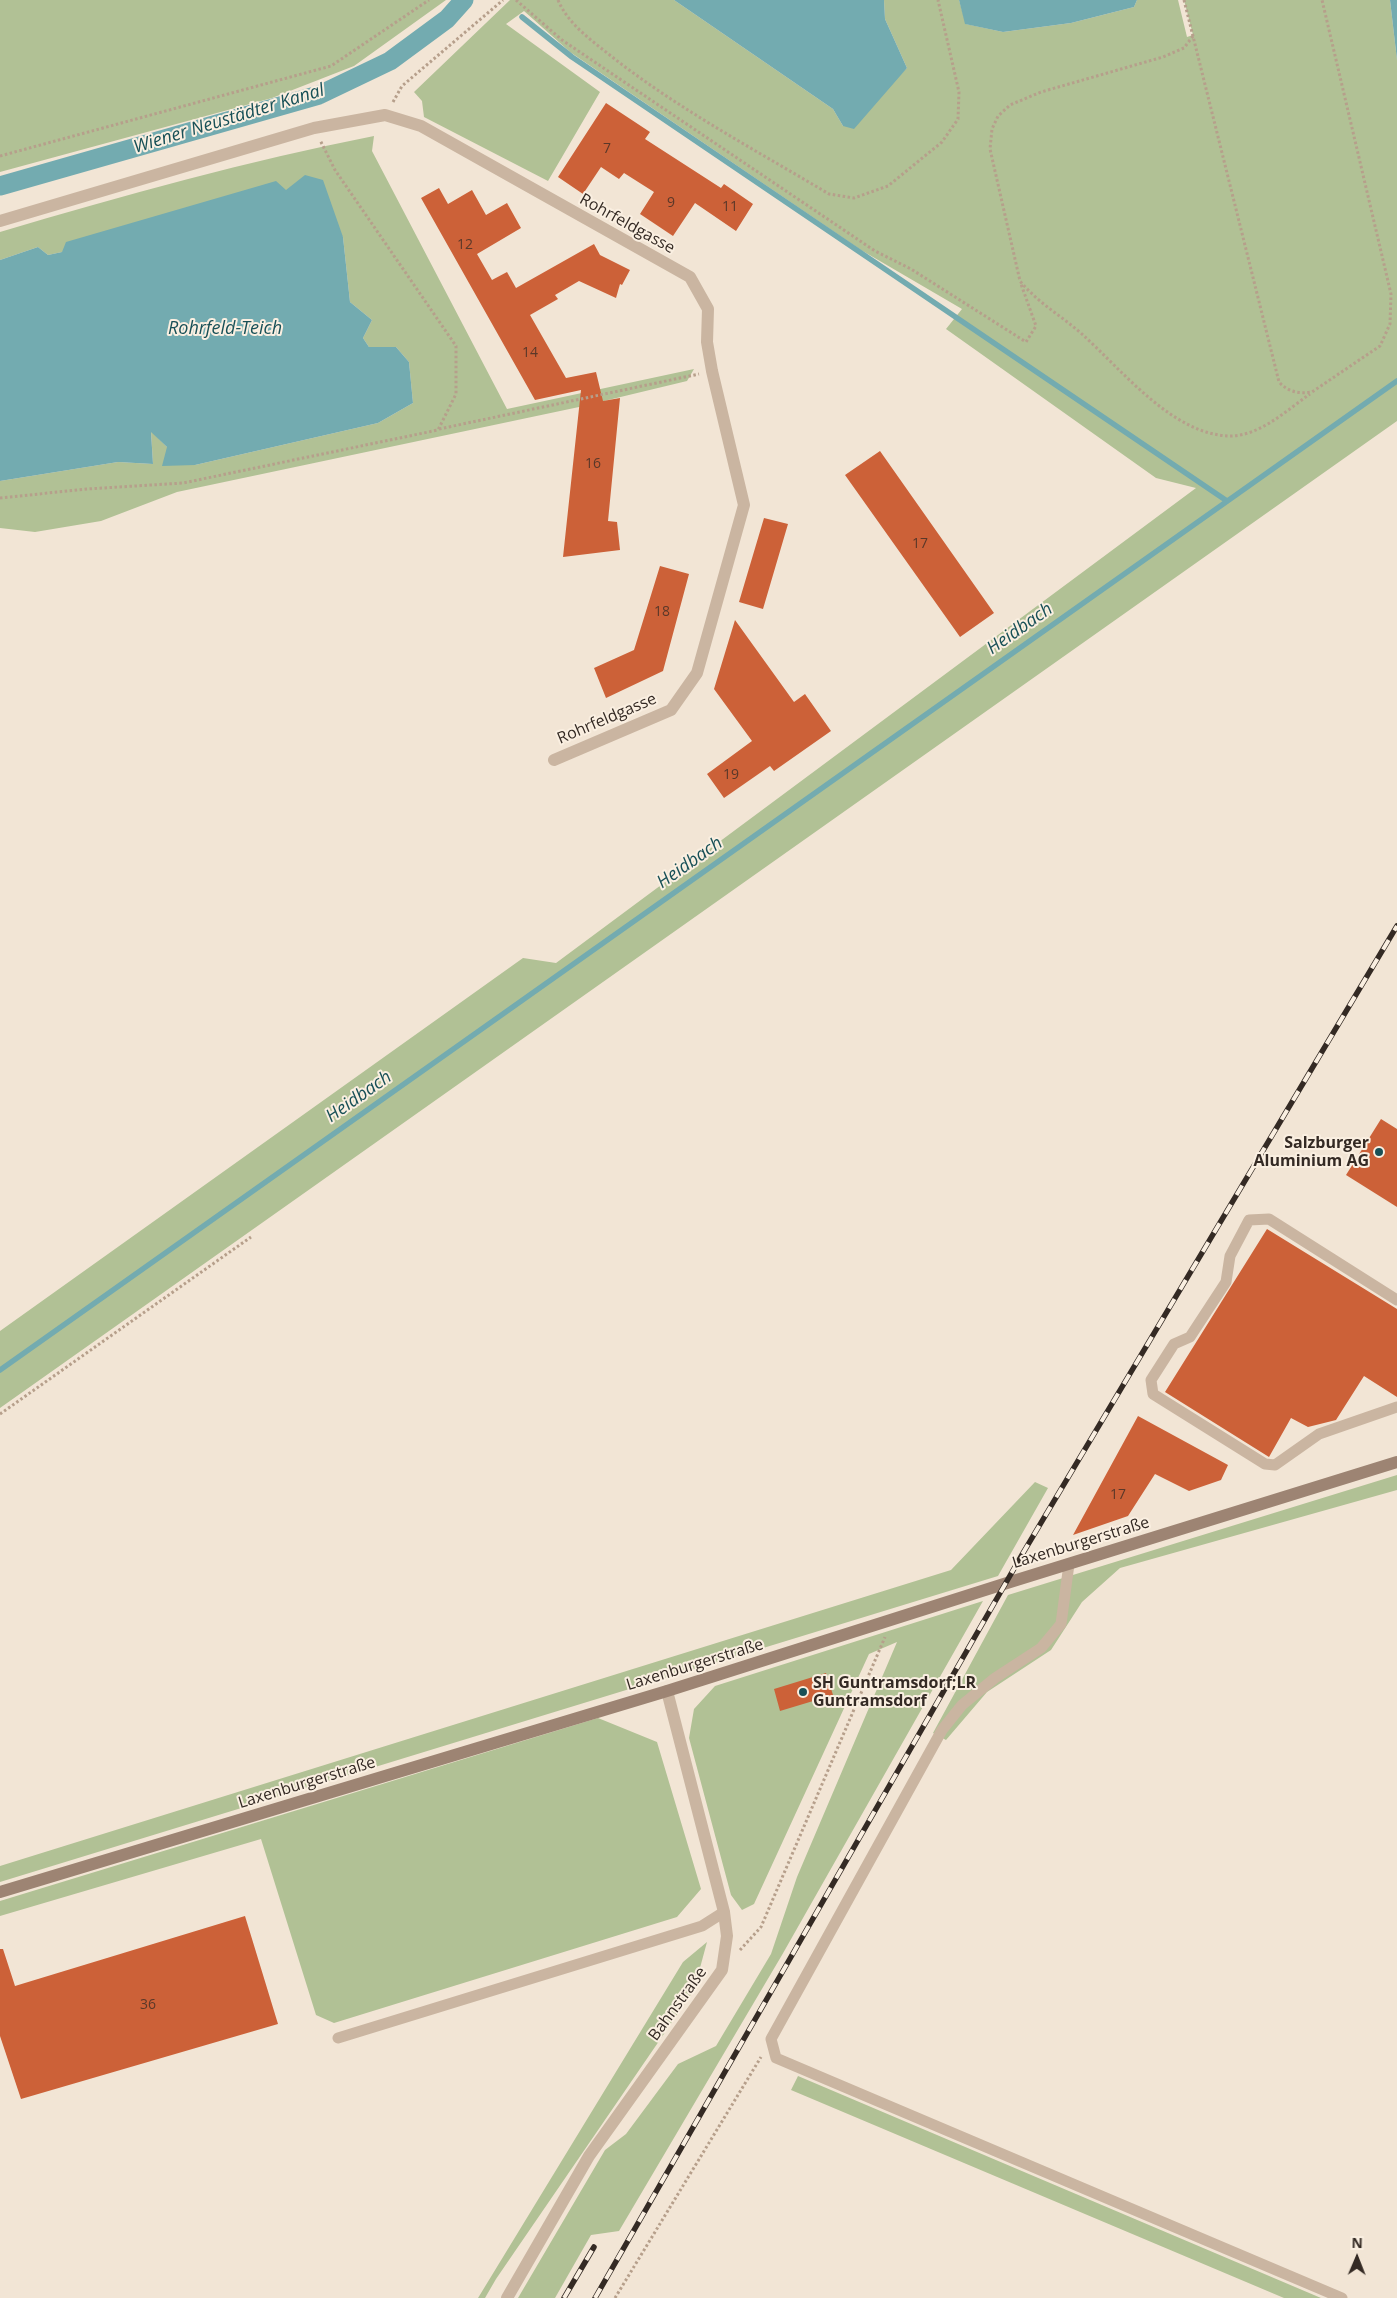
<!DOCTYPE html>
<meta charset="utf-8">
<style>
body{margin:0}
#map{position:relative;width:1397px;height:2298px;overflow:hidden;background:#f2e5d5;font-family:"Open Sans",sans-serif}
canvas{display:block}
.north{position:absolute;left:1332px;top:2233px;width:50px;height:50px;-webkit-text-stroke:4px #faefe1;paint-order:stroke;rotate:1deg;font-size:14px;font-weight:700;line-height:20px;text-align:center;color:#342a24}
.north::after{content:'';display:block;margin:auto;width:18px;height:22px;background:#342a24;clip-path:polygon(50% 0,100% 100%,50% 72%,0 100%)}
</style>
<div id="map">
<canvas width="1397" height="2298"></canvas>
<div class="north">N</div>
</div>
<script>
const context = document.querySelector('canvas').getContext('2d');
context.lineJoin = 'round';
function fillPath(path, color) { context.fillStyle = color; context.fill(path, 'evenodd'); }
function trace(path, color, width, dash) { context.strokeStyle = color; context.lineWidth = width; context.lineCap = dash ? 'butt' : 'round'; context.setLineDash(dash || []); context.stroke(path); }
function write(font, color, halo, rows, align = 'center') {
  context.font = font + ' "Open Sans",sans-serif'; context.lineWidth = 4; context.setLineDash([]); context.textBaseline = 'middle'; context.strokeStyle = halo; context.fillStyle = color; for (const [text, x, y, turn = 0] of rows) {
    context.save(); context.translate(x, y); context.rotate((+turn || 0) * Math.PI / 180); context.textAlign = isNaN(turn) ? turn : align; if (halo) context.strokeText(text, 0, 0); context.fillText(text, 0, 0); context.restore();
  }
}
fillPath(new Path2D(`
 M0 0H446L354 66 272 98 0 172Z
 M510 0H674L833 109 843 126 907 68 885 19 884 0H959L966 24 1003 32 1071 23 1134 7 1137 0H1178L1187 37 1193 35 1184 0H1390L1397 60V421L0 1408V1331L523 958 556 963 1196 488 1156 478 946 329 962 309 861 250 570 52 524 11 506 24 600 92 548 181 424 117 422 101 414 92Z
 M374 136 372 151 507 409 694 369 687 381 579 407 177 492 101 521 35 532 0 528V481L118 462 153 464 151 431 167 447 195 465 378 423 413 403 409 362 396 347H369L363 338 372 320 350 302 343 237 286 190 62 252 48 255 38 247 0 260V232C124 195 248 161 374 136Z
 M1397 1475V1490L1120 1568 1082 1602 1051 1650 987 1692 946 1740 933 1733 1008 1595Z
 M1035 1482 1048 1488 998 1576 0 1882V1866L951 1570Z
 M983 1601 782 1955 619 2231 591 2235 555 2298H518L605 2150 626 2134 678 2064 716 2046 771 1954 797 1877 897 1642 869 1654 754 1904 742 1910 731 1895 689 1738 694 1709 715 1686Z
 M598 1718 657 1742 701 1889 677 1917 334 2023 316 2015 261 1839 0 1916V1901Z
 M707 1942 694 1990 496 2279 485 2298H478L683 1962Z
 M798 2076 1321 2298H1284L791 2090Z`), '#b1c195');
fillPath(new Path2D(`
 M674 0H884L885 19 907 68 854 129 843 126 833 109Z
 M959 0H1137L1134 7 1071 23 1003 32 965 24Z
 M1390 0H1397V60Z
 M305 175 323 180 343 237 350 302 372 320 363 338 369 347H396L409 362 413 403 378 423 195 465 162 466 167 447 151 432 153 464 118 462 0 481V260L38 247 48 255 62 252 66 242 276 181 286 190Z`), '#73abb0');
trace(new Path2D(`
 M522 17 572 57 1227 501
 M0 1370 1397 381`), '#73abb0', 5.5);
trace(new Path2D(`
 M0 186 319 95 390 61 447 19 464 0`), '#73abb0', 19);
fillPath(new Path2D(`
 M606 103 650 132 645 139 721 188 724 184 753 204 736 231 695 203 673 236 640 214 654 192 624 173 619 179 601 167 583 194 558 177Z
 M439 188 448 204 472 190 486 215 507 203 521 228 477 254 492 280 507 272 516 288 594 244 600 255 630 270 622 285 620 284 616 298 579 281 555 295 558 299 530 315 566 378 596 372 603 401 620 398 608 521 617 522 620 550 563 557 581 390 535 400 421 198Z
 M880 451 994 613 960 637 845 475Z
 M764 518 788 524 763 609 739 602Z
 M660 566 689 574 663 671 606 698 594 668 634 650Z
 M735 620 794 702 805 694 831 731 774 771 770 766 724 798 707 774 752 741 714 689Z
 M1381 1119 1397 1129V1207L1346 1175Z
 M1267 1229 1397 1309V1397L1364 1376 1336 1420 1308 1427 1291 1418 1269 1457 1165 1392Z
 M1138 1416 1228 1465 1221 1480 1189 1491 1155 1474 1128 1516 1073 1535Z
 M826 1673 833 1695 780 1711 774 1689Z
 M245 1916 278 2024 21 2099 0 2036V1949H3L15 1986Z`), '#cc6138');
trace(new Path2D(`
 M516 0 562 40 875 251 911 269 1026 342 1036 326 1021 284
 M558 0C569 26 594 42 616 60 682 111 757 151 829 194L854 198 888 186 942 142 958 119 959 92 938 0
 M1184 0 1279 382C1288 392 1299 394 1312 392L1380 346 1390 324 1391 294 1322 0
 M1193 36 1184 48 1163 57 1041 92 1010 105 998 116 992 129 990 149 1020 281C1039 304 1062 316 1083 335 1123 371 1173 435 1230 436 1260 436 1287 410 1310 394
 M393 102 402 86 503 0
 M0 156 331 66 429 0
 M439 429 699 374
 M0 498 87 489 183 483 438 430 456 394V346L335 170 320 140
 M0 1414 251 1237
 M740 1950 761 1927 885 1637
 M615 2298 761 2057`), '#b69f8b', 3, [2.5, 2.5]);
trace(new Path2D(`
 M1397 1300 1269 1219 1249 1220 1230 1256 1226 1282 1190 1337 1174 1344 1151 1380 1153 1394 1265 1464 1275 1465 1319 1434 1397 1407
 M1069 1564 1061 1624 1041 1648 995 1678 962 1705 942 1730 771 2039 776 2058 1342 2298
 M338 2038 702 1926 724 1912`), '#cab5a1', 11);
trace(new Path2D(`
 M0 221 314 128 385 115 421 126 690 277 708 309 707 342 712 371 744 505 697 673 671 710 554 760
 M507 2298 589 2156 722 1970 727 1936 724 1912 667 1691`), '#cab5a1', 12);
trace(new Path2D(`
 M0 1892 667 1691 1007 1583 1397 1462`), '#9d8473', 12);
const rail = new Path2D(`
 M564 2298 594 2247
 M595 2298 1023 1553 1397 926`);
trace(rail, '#342a24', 5.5);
trace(rail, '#faefe1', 4, [11]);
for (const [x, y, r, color] of [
 [1379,1152,5,"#185057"],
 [803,1692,5,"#185057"]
]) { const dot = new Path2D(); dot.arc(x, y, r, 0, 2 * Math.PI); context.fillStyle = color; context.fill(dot); trace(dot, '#faefe1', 2); }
write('14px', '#5a3829', null, [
 ["7",607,149],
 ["9",671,203],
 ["11",730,207],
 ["12",465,245],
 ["14",530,353],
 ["16",593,464],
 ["17",920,544],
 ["18",662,612],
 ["19",731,775],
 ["17",1118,1495],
 ["36",148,2005]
]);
write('16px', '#342a24', '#faefe1', [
 ["Rohrfeldgasse",627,224,29],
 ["Rohrfeldgasse",607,719,-23],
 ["Laxenburgerstraße",1081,1543,-17],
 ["Laxenburgerstraße",695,1665,-17],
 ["Laxenburgerstraße",307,1783,-17],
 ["Bahnstraße",678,2004,-54]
]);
write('bold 16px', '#342a24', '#faefe1', [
 ["Salzburger",1369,1143],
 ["Aluminium AG",1369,1161],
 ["SH Guntramsdorf;LR",813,1683,"left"],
 ["Guntramsdorf",813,1701,"left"]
], 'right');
write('italic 18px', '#185057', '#faefe1', [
 ["Wiener Neustädter Kanal",229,119,-17],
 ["Rohrfeld-Teich",225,329],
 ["Heidbach",1020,629,-35],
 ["Heidbach",690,863,-35],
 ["Heidbach",359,1097,-35]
]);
</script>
